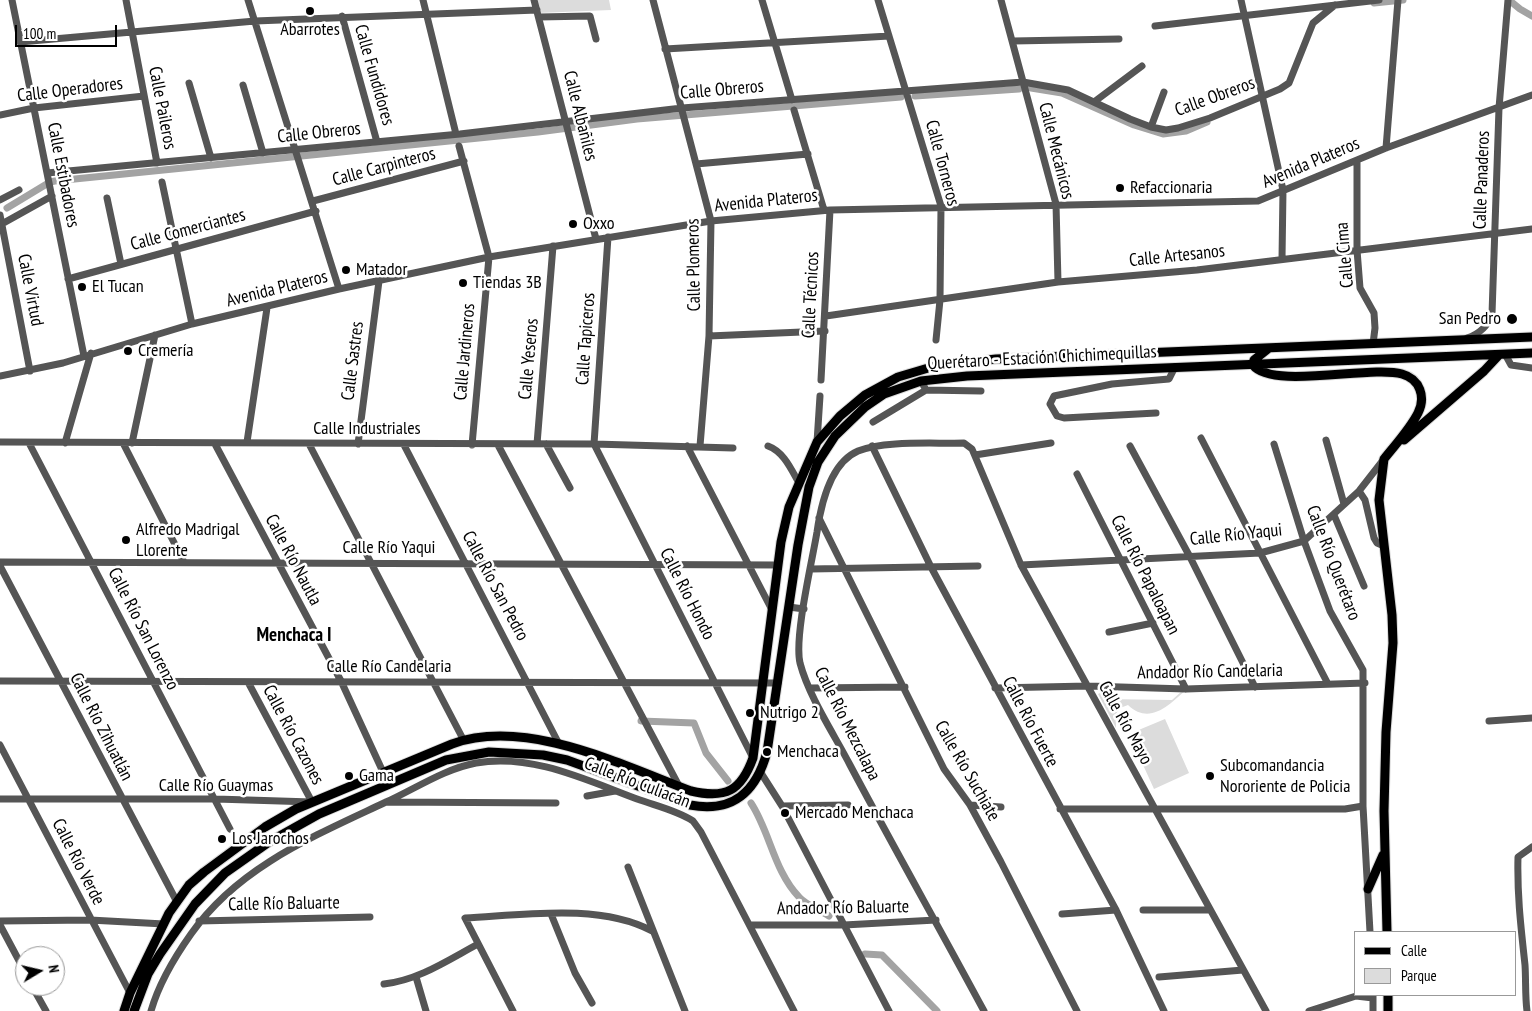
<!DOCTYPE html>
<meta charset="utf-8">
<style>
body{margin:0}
#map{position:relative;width:1532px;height:1011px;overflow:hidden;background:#fff;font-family:"PT Sans Narrow",sans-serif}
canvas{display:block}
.legend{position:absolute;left:1354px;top:931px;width:162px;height:65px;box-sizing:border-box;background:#fff;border:1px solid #999;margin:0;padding:6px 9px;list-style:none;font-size:15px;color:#000}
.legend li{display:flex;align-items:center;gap:10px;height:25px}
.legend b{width:25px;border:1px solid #999}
.north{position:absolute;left:15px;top:946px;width:50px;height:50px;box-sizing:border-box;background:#fff;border:1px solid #999;border-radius:50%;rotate:81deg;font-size:14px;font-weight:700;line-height:20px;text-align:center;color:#000}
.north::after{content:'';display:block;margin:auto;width:18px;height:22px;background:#000;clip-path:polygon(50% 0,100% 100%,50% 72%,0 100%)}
.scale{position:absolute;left:15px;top:25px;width:102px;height:22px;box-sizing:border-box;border:2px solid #000;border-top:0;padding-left:6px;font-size:15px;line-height:18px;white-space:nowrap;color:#000;-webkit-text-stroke:4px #fff;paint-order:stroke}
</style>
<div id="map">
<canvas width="1532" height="1011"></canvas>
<ul class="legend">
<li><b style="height:6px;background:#000"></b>Calle</li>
<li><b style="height:14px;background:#dcdcdc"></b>Parque</li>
</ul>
<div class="north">N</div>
<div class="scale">100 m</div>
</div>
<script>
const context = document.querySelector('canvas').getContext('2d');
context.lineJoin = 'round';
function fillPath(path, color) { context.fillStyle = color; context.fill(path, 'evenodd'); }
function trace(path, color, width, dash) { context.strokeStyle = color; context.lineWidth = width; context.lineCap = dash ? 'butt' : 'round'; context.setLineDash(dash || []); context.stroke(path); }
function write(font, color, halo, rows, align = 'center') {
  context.font = font + ' "PT Sans Narrow",sans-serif'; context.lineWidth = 5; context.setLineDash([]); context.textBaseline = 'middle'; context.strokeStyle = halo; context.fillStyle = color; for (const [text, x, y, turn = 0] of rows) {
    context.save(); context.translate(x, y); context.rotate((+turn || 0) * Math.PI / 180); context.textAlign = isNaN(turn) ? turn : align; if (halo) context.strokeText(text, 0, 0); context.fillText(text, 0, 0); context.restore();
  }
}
fillPath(new Path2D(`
 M534 0H609L611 10 538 13Z
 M1186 690C1170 704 1150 726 1128 705L1120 708 1116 714V728L1098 694 1104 691V699L1172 700 1182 691Z
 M1165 719 1189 773 1154 789 1129 734Z`), '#dcdcdc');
trace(new Path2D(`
 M1509 0 1520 9 1532 16
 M1374 3 1403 0
 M1031 88 1062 93 1134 125 1163 134 1186 131 1207 122
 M915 96 1019 89
 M7 208 50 182 55 181 538 132 637 119 901 97
 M641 721 694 723 706 753 728 781
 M751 803C770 832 774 871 799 897 806 905 820 910 829 916
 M865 954 882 955 937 1011`), '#a3a3a3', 7);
const major = new Path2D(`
 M1253 365C1272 390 1371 365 1402 374 1420 379 1426 397 1418 413 1410 429 1395 445 1384 459
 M1253 365 1254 360 1269 348
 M1404 440 1484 371 1499 355
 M1384 459 1379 500 1392 615 1393 643 1386 732 1384 811 1387 932
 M1368 889 1383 855
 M1388 995V1011
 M124 1011 130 993 169 913 189 885 204 872 265 827 296 809 452 744C525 717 622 765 691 791 726 799 741 791 753 758L781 542 789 507 817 442 840 416 865 395 898 377 935 366 996 359 1532 337
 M134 1011 148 974 160 954 195 904 225 873 269 842 319 814 446 760 489 752 543 755 567 760 690 805C733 813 756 792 767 752L798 545 809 487 818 462 835 436 865 407 884 394 921 381 967 376 1532 353`);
trace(major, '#dbdbdb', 11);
trace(new Path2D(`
 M12 0 84 356
 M126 0 157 163
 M248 0 339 289
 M423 0 456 134
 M534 0 596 239
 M653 0 711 221 709 336 700 446
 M762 0 792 100
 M878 0 941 206 940 300 936 340
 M1001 0 1056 204 1058 282
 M1241 0 1283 190 1282 259
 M342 16 377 142
 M539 17 590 16 596 39
 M1155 26 1379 0
 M1013 41 1119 39
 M20 42 255 21 537 10
 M665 49 889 36
 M189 83 211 158
 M243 85 263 153
 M1094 102 1142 66
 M794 110 824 210
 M0 115 34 108 144 96
 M1151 127 1164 92
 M459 146 489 257 472 445
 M1386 148 1398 0
 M1357 161V250L1360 288 1374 313 1375 328 1373 344
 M696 164 808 154
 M47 173 460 134 682 108 1023 82 1068 90 1130 119 1151 127 1166 130 1178 128 1210 118 1280 89 1289 83 1313 23 1335 5
 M162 182 192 324
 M107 198 121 264
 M0 200 19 190
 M313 201 464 161
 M0 215 30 371
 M0 225 52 196
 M68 279 316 211
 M826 316 1058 282 1197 270 1532 229
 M709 336 825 331
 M1467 338C1479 334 1488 326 1492 314L1499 108 1508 0
 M1505 354 1511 365 1532 368
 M0 376 63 363 192 324 339 289 489 257 711 221 830 210 1258 201 1386 148 1532 95
 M821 380 830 210
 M926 390 981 391
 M1156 413 1064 418 1057 416 1050 404 1054 396 1112 384 1169 379 1175 367
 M873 422 926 390 921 381
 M1201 438 1328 684
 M1326 440 1344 504
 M0 442 594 444 733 448
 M247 442 267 308
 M817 442 820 396
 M29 443 230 829
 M65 443 91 353
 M123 443 184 562
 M132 443 155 335
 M215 444 341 681 383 772
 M309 444 463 739
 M358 444 379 281
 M537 444 553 246
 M546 444 570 488
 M594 444 753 758
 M594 444 608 237
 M1274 444 1304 541 1330 611 1363 670V806L1370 932
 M404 445 558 742
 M498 445 679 786
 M687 446 772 610
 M768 446C784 452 791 469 799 483
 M872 446 931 567 1116 910 1164 1011
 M1130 446 1190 557 1255 687
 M975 455 1051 443
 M1077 474 1186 689
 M1359 491 1365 500 1374 538 1377 543 1384 546
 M1334 515 1364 586
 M819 518 944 769 970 805 1001 862 1077 1011
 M0 562 778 565
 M1021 565 1260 553 1304 541 1359 491 1384 459
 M0 566 177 902
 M811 569 978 566
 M789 607 804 609
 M1109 632 1153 623
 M0 681 778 683
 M810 688 905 687
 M995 688 1088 686 1186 689 1365 683
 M1489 721 1532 718
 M0 745 130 993
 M761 773 782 806 889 1011
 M587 796 615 791
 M0 799H216L312 802 248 682
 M386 802 556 803
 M970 805 1001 807
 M782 806 848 805
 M1060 809H1345L1363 806
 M628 867 685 1011
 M1143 910H1210
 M551 914 575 973 592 1003
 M1062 914 1116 910
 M0 921 90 920 164 924
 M199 921 370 917
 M0 925 25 972
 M750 925H844L936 920
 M416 977 426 1011
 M1159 977 1243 970
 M384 984C419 980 448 960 478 944
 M32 986 46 1011
 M1373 995V1011
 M151 1011C159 983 174 958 191 934 238 867 314 836 386 802 415 789 444 769 476 763 533 753 588 781 640 800 657 806 678 811 693 821L701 832 794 1011
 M513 1011 465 918C523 915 600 903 652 931
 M984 1011C940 929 894 848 850 765 834 734 809 697 800 663 794 637 812 562 817 532 821 504 830 463 858 451 884 440 935 444 964 443L972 449 1021 565 1266 1011
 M1309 1011 1356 996 1373 998
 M1527 1011C1525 996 1526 980 1525 965 1521 928 1517 895 1518 857L1532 847`), '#555', 7);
trace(major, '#000', 9);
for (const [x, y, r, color] of [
 [310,11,5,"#000"],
 [1120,188,5,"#000"],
 [573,224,5,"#000"],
 [346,270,5,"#000"],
 [463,283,5,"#000"],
 [82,287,5,"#000"],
 [1512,319,6,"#000"],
 [128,351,5,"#000"],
 [126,540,5,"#000"],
 [750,713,5,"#000"],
 [767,752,5,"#000"],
 [349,776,5,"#000"],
 [1210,776,5,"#000"],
 [785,813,5,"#000"],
 [222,839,5,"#000"]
]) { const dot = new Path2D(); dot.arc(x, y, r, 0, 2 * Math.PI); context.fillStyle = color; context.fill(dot); trace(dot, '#fff', 2); }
write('18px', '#000', '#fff', [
 ["Abarrotes",310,30,"center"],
 ["Refaccionaria",1130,188],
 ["Oxxo",583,224],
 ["Matador",356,270],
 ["Tiendas 3B",473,283],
 ["El Tucan",92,287],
 ["San Pedro",1501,319,"right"],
 ["Cremería",138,351],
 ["Alfredo Madrigal",136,530],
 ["Llorente",136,551],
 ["Nutrigo 2",760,713],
 ["Menchaca",777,752],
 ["Subcomandancia",1220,766],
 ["Nororiente de Policia",1220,787],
 ["Gama",359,776],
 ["Mercado Menchaca",795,813],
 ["Los Jarochos",232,839]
], 'left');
write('18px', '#000', '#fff', [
 ["Calle Fundidores",374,75,74],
 ["Calle Operadores",70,90,-7],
 ["Calle Obreros",722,90,-5],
 ["Calle Obreros",1215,97,-20],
 ["Calle Paileros",162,108,79],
 ["Calle Albañiles",580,116,76],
 ["Calle Obreros",319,133,-6],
 ["Calle Mecánicos",1056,151,76],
 ["Calle Torneros",942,163,75],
 ["Avenida Plateros",1311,163,-23],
 ["Calle Carpinteros",384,167,-15],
 ["Calle Estibadores",63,175,79],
 ["Calle Panaderos",1482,180,-88],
 ["Avenida Plateros",766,201,-6],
 ["Calle Comerciantes",188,230,-15],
 ["Calle Cima",1345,255,-95],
 ["Calle Artesanos",1177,256,-6],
 ["Calle Plomeros",694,265,-91],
 ["Avenida Plateros",277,289,-14],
 ["Calle Virtud",30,290,79],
 ["Calle Técnicos",811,295,-87],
 ["Calle Tapiceros",586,339,-86],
 ["Calle Jardineros",465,352,-85],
 ["Querétaro - Estación Chichimequillas",1042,358,-3],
 ["Calle Yeseros",529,359,-85],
 ["Calle Sastres",353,361,-83],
 ["Calle Industriales",367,429],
 ["Calle Río Yaqui",1236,535,-6],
 ["Calle Río Yaqui",389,548],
 ["Calle Río Nautla",293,560,62],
 ["Calle Río Querétaro",1333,563,69],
 ["Calle Río Papaloapan",1145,575,63],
 ["Calle Río San Pedro",495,586,62],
 ["Calle Río Hondo",687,594,63],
 ["Calle Río San Lorenzo",143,629,63],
 ["Calle Río Candelaria",389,667],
 ["Andador Río Candelaria",1210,672,-1],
 ["Calle Río Fuerte",1030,722,62],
 ["Calle Río Mayo",1125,723,61],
 ["Calle Río Mezcalapa",847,724,63],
 ["Calle Río Zihuatlán",101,727,63],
 ["Calle Río Cazones",293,735,62],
 ["Calle Río Suchiate",967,771,60],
 ["Calle Río Culiacán",637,783,21],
 ["Calle Río Guaymas",216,786],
 ["Calle Río Verde",78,862,63],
 ["Calle Río Baluarte",284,904,-1],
 ["Andador Río Baluarte",843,908,-1]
]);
write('bold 19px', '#000', '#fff', [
 ["Menchaca I",294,636]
]);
</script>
